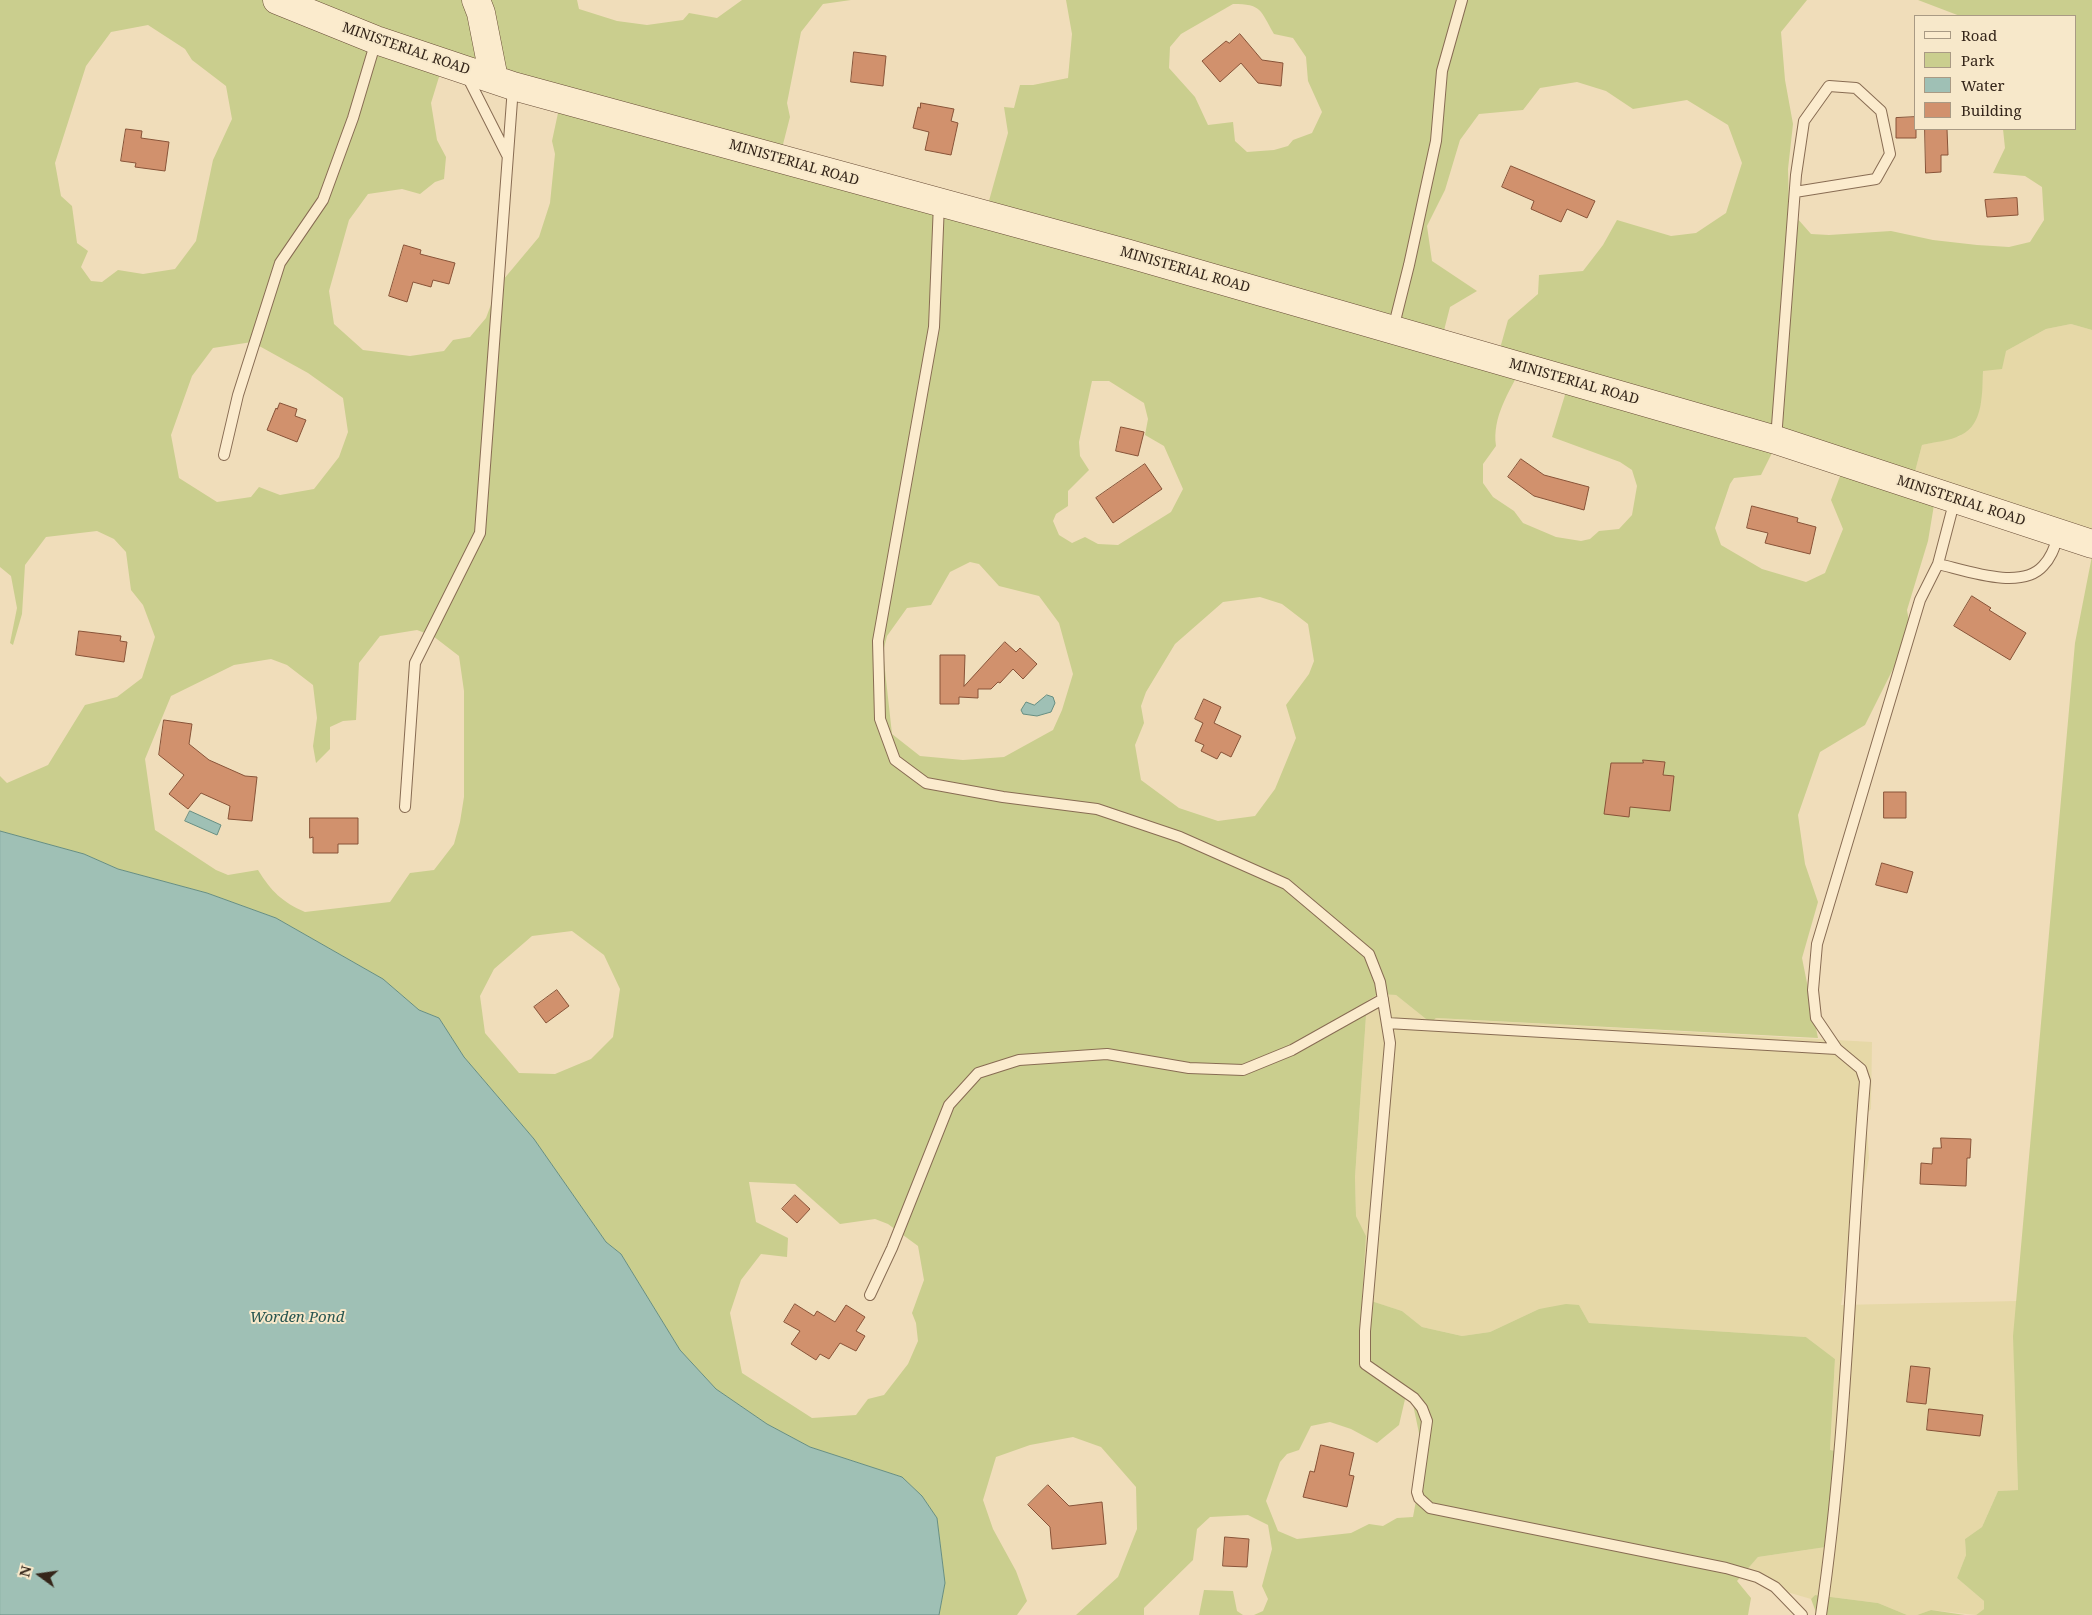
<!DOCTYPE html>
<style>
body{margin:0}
#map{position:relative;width:2092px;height:1615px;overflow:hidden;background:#f0ddba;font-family:"Noto Serif",serif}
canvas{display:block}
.legend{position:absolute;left:1914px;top:15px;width:162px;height:115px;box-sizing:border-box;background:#f7e8ca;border:1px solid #a99a84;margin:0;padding:6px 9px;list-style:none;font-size:15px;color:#35261a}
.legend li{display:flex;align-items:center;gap:10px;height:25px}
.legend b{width:25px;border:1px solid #a99a84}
.north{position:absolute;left:15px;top:1550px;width:50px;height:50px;-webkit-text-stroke:4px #f7e8ca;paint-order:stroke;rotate:284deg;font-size:14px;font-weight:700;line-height:20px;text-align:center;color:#35261a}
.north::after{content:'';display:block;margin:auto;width:18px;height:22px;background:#35261a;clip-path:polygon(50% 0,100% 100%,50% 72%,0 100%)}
</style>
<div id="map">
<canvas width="2092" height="1615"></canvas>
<ul class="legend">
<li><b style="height:6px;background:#fbebcd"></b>Road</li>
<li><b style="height:14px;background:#cace8e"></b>Park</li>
<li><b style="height:14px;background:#9fc0b5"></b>Water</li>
<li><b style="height:14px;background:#d1916d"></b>Building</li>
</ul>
<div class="north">N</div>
</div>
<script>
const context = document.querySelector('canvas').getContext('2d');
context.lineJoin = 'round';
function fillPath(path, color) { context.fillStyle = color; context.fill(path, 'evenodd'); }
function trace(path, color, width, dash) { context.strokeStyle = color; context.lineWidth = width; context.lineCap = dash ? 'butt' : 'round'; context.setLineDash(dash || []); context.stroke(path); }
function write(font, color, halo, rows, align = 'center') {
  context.font = font + ' "Noto Serif",serif'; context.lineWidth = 4; context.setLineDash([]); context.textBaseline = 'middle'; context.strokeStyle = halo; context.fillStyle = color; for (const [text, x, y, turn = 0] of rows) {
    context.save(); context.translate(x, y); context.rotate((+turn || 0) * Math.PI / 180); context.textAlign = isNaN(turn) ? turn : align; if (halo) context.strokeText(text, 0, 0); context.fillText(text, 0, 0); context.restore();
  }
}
fillPath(new Path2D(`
 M2071 324 2092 330V543L1912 483 1922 445 1960 436 1981 403 1983 371 2006 351 2046 329Z
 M1378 994 1396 995 1431 1023 1436 1018 1872 1042 1871 1109 1866 1114 1869 1158 1841 1305 2017 1301 2014 1364 2018 1490 1998 1491 1982 1527 1965 1539 1966 1555 1957 1578 1984 1601V1609L1976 1615 1931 1610 1917 1615H1907L1878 1603 1815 1595 1811 1599 1739 1578 1758 1557 1826 1547 1835 1451 1830 1450 1835 1359 1806 1337 1589 1323 1579 1305 1539 1309 1490 1332 1462 1336 1422 1327 1402 1311 1361 1298 1366 1236 1356 1216 1355 1177 1367 1001Z`), '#e6d8a7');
fillPath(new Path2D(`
 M0 0H577L579 9 617 21 647 25 683 20 689 13 717 18 742 0H851L823 4 801 32 787 103 790 117 780 156 985 215 1008 133 1004 107 1014 108 1020 85H1033L1068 78 1072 34 1066 0H1807L1781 32 1785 80 1793 124 1788 169 1789 209 1811 234 1829 235 1891 231 1933 240 1977 245 2009 247 2030 242 2044 220 2042 187 2025 176 1993 173 2005 148 2003 129H2076V16H1960L1918 0H2092V330L2071 324 2046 329 2006 351 2002 369 1983 371C1982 393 1984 424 1961 435 1950 441 1934 442 1922 445L1912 483 1936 493 1928 541 1907 610 1911 633 1865 725 1820 752 1798 815 1805 864 1818 902 1802 958 1818 1038 1436 1018 1431 1023 1396 995 1378 994 1367 1001 1355 1177 1356 1216 1366 1236 1362 1298 1402 1311 1422 1327 1462 1336 1490 1332 1539 1309 1566 1304 1579 1305 1589 1323 1806 1337 1835 1359 1830 1450 1836 1451 1826 1547 1758 1557 1737 1581 1751 1598 1748 1615H1254L1263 1611 1268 1599 1262 1586 1272 1549 1268 1525 1248 1515 1210 1517 1197 1529 1193 1560 1144 1608V1615H1076L1118 1577 1137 1529 1136 1487 1101 1447 1073 1437 1030 1445 996 1457 983 1500 993 1529 1016 1571 1027 1601 1017 1615H939L945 1583 937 1518 922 1496 902 1477 810 1447 767 1424 716 1389 680 1350 621 1254 606 1242 534 1139 464 1057 439 1018 419 1010 383 979 276 918 207 893 118 869 84 854 0 831V776L7 783 48 765 85 705 117 697 142 678 155 637 143 605 131 590 126 552 114 539 97 531 46 537 25 565 22 614 13 645 10 643 17 608 11 576 0 567ZM1233 4C1262 4 1260 10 1274 34L1293 38 1306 57 1308 81 1322 112 1312 133 1293 140 1288 146 1274 150 1247 152 1235 141 1233 122 1208 125 1195 97 1169 68 1170 47 1181 34ZM148 25 185 49 192 60 226 86 232 119 213 160 196 241 175 269 143 274 118 270 102 282 91 281 81 267 88 251 77 243 72 206 61 196 55 163 86 66 111 32ZM443 64 561 99 552 141 555 154 550 203 539 237 498 286 486 318 470 337 453 340 444 351 410 356 363 350 334 324 329 291 349 220 368 194 402 189 420 194 435 182 444 179 446 157 437 140 431 103ZM1577 82 1606 91 1633 109 1687 100 1728 125 1742 163 1726 213 1696 233 1671 236 1617 220 1603 245 1583 271 1539 275 1538 294 1508 320 1497 359 1441 342 1450 307 1477 291 1432 261 1427 226 1445 190 1460 140 1479 114 1523 110 1540 88ZM252 342 308 373 343 398 348 432 339 457 314 489 280 495 259 487 251 497 217 502 179 478 171 435 192 376 213 348ZM1522 367 1569 382 1552 437 1620 462 1632 470 1637 486 1632 515 1619 529 1599 531 1590 539 1581 541 1556 537 1523 523 1514 511 1493 497 1483 483V464L1496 446C1492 417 1509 392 1522 367ZM1092 381H1109L1144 403 1148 419 1145 435 1164 446 1183 489 1171 512 1118 545 1098 544 1085 537 1072 543 1059 535 1053 521 1056 514 1068 506V491L1089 470 1080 456 1079 442ZM1778 441 1845 463 1831 500 1843 529 1825 573 1806 582 1762 569 1721 545 1715 528 1730 484 1734 478 1761 475ZM970 562 979 564 999 586 1039 596 1059 623 1073 674 1062 710 1053 730 1004 757 963 760 920 756 892 734 883 652 887 636 907 608 931 605 950 572ZM1260 597 1282 604 1308 624 1314 661 1309 674 1286 705 1296 738 1275 789 1255 816 1218 821 1179 808 1141 780 1135 745 1144 723 1141 706 1146 692 1175 644 1223 602ZM417 630 433 636 459 656 464 691V797L460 822 454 844 434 870 410 873 390 902 305 912C282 902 271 891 258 870L228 875 216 870 155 830 145 759 171 696 234 665 271 659 287 665 313 685 317 718 313 746 316 763 330 749V727L343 721 356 720 359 663 380 636ZM572 931 604 955 620 989 613 1037 591 1059 555 1074 519 1073 485 1033 480 996 494 969 532 936ZM749 1182 795 1184 840 1224 875 1219 888 1224 918 1246 924 1280 912 1313 916 1323 918 1341 908 1364 884 1395 868 1399 856 1415 812 1418 742 1373 730 1313 741 1280 761 1254 787 1257 788 1238 756 1222ZM1410 1390 1424 1457 1413 1517 1397 1518 1383 1526 1369 1524 1351 1533 1297 1539 1278 1531 1266 1501 1280 1462 1287 1454 1299 1450 1311 1426 1330 1422 1351 1429 1377 1443 1399 1425 1406 1395Z
 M2092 556V1615H1976L1984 1609V1601L1957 1578 1966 1555 1965 1539 1982 1527 1998 1491 2018 1490 2013 1336 2075 643Z
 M1204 1590 1233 1591 1237 1611 1243 1615H1199Z
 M1815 1595 1878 1603 1907 1615H1817L1811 1599Z
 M1931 1610 1965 1615H1917Z`), '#cace8e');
const water = new Path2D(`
 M1047 695 1053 697 1055 703 1051 712 1037 716 1023 714 1021 710 1026 702 1034 705Z
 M190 811 221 825 217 835 185 821Z
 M0 831 84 854 118 869 207 893 276 918 383 979 419 1010 439 1018 464 1057 534 1139 606 1242 621 1254 680 1350 716 1389 767 1424 810 1447 902 1477 922 1496 937 1518 945 1583 939 1615H0Z`);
fillPath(water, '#9fc0b5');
trace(water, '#668e82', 1);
const building = new Path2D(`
 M1240 34 1262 60 1283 63 1281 86 1258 83 1241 63 1220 82 1202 61 1226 41 1229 43Z
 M854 52 886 56 883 86 851 82Z
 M921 103 954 109 951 121 958 123 951 155 925 150 929 132 913 128 918 107 920 108Z
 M1916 117V138H1896V118Z
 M126 129 142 131 141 138 169 142 165 171 135 167 136 163 121 161Z
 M1925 129H1947L1948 155H1941V172L1926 173Z
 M1511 166 1595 201 1587 218 1567 209 1561 222 1531 209 1534 201 1502 187Z
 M2017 198 2018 215 1987 217 1985 200Z
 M404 245 421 250 420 254 455 263 449 284 433 280 431 287 413 282 407 302 389 296Z
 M280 403 297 409 295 416 306 420 297 442 267 430 276 408 277 409Z
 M1121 427 1144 432 1138 456 1116 451Z
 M1521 459 1544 475 1589 487 1584 510 1534 496 1508 477Z
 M1145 464 1162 489 1113 523 1096 498Z
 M1752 506 1798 518 1797 522 1816 527 1810 554 1765 543 1768 533 1747 528Z
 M1972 596 1991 608 1989 610 2026 633 2010 660 1954 626Z
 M79 631 121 636 120 641 127 642 124 662 76 655Z
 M1005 642 1016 652 1020 648 1037 664 1023 679 1013 669 1000 683 998 682 991 689H978V698L959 697V704H940V655H965L964 686Z
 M1204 699 1221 707 1214 723 1241 736 1231 757 1221 752 1217 759 1201 751 1204 745 1195 741 1203 723 1195 719Z
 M164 720 192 724 189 744 209 760 245 776 257 777 252 821 228 819 230 806 201 793 188 809 169 794 184 775 159 755Z
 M1643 760 1665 762 1663 775 1674 776 1670 811 1630 807 1629 817 1604 814 1611 763H1643Z
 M1884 792H1906V818H1884Z
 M310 818H358V844H338V853H313V837L310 838Z
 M1882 863 1913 872 1907 893 1876 885Z
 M557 990 569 1006 546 1023 534 1007Z
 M1941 1138 1971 1139 1970 1158H1967L1966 1186 1920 1184 1921 1163 1932 1164 1933 1148H1941Z
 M795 1195 810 1209 797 1223 782 1209Z
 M795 1304 814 1316 817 1311 835 1322 846 1305 865 1317 856 1331 865 1336 856 1351 840 1343 829 1359 820 1354 816 1360 791 1344 800 1331 784 1322Z
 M1911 1366 1930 1368 1926 1404 1907 1402Z
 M1929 1409 1983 1415 1980 1436 1927 1430Z
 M1321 1445 1354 1453 1349 1475 1354 1476 1347 1507 1303 1497 1310 1471 1314 1472Z
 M1048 1485 1069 1506 1102 1502 1106 1544 1052 1549 1050 1527 1028 1505Z
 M1225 1537 1249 1539 1247 1567 1223 1566Z`);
fillPath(building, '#d1916d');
trace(building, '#885338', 1);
const lane = new Path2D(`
 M467 76 507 155
 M939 203 934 327 878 641 880 719 895 760 926 783 1003 797 1097 809 1180 837 1286 884 1369 954 1380 982 1390 1043 1365 1331V1364L1414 1398 1422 1408 1427 1421 1417 1492 1419 1498 1430 1508 1726 1568 1757 1577 1775 1587 1802 1615
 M1393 329 1409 265 1436 141 1442 71 1462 0
 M1776 439 1796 175 1804 121 1829 86 1856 88 1881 111 1890 154 1876 179 1795 192
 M224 455 238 395 280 263 323 200 353 118 376 41
 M1938 564 1955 499
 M405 807 415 663 480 533 513 87
 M1387 1023 1837 1049
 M870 1295 892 1248 949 1105 978 1073 1019 1060 1107 1054 1189 1068 1243 1070 1292 1050 1383 999
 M1821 1615C1847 1438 1850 1259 1865 1081L1861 1069 1837 1049 1816 1018 1813 990 1817 944 1920 600 1938 564C1965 570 2021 591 2043 566 2052 557 2055 545 2059 534`);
const secondary = new Path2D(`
 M277 0 376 40 513 86 1126 253 1776 440 2092 544
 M476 0 481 13 494 79`);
trace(lane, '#886c53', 12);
trace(secondary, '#694d37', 29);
trace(lane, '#fbebcd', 10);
trace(secondary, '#fbebcd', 28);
write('14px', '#35261a', '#f7e8ca', [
 ["MINISTERIAL ROAD",406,49,19],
 ["MINISTERIAL ROAD",794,163,16],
 ["MINISTERIAL ROAD",1185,270,16],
 ["MINISTERIAL ROAD",1574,382,16],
 ["MINISTERIAL ROAD",1961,501,18]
]);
write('italic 15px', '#285651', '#f7e8ca', [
 ["Worden Pond",297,1318]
]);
</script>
